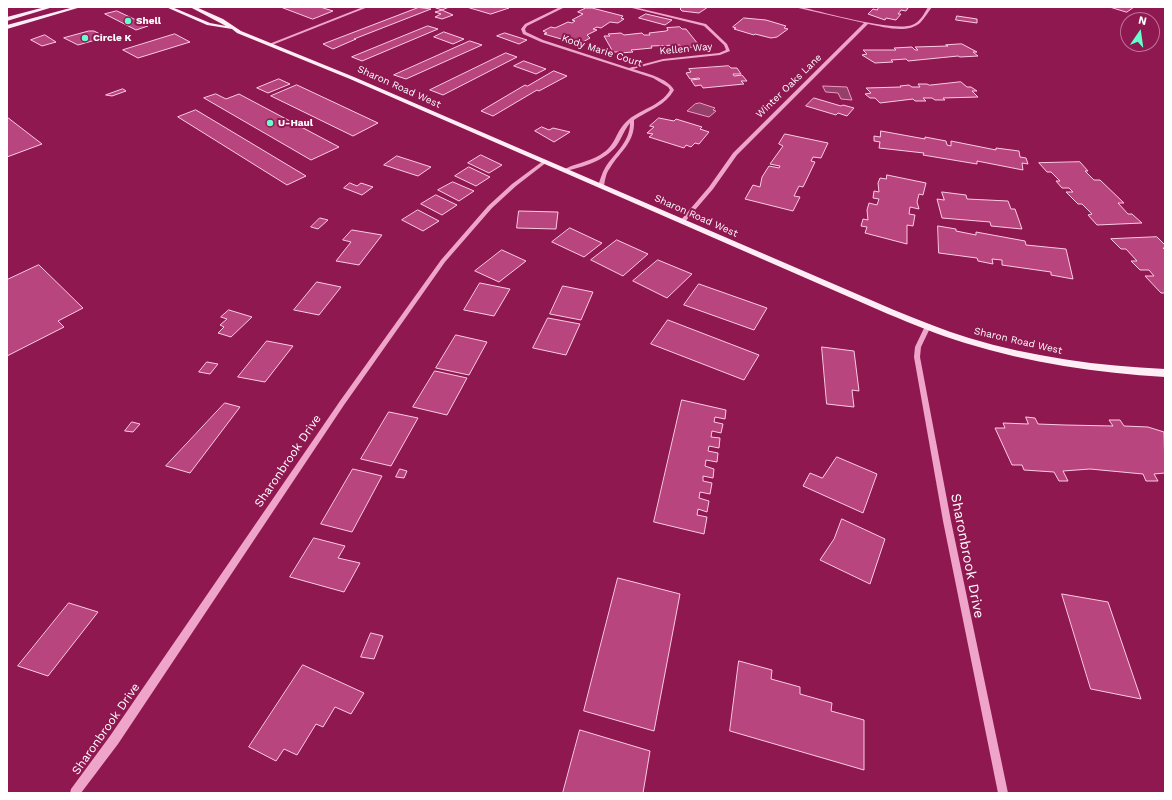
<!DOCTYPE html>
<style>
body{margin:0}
#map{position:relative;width:1172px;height:800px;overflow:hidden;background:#8f1851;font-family:"Work Sans",sans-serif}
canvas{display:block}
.frame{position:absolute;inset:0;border:8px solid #fff;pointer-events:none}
.north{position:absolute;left:1120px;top:12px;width:40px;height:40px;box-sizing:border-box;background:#8f1851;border:1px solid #bc7497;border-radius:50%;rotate:13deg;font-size:11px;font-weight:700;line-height:16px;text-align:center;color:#fff}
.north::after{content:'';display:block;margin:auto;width:14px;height:18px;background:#63ffcc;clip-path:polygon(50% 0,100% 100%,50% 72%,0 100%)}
</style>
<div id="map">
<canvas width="1172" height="800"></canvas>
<div class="frame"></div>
<div class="north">N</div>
</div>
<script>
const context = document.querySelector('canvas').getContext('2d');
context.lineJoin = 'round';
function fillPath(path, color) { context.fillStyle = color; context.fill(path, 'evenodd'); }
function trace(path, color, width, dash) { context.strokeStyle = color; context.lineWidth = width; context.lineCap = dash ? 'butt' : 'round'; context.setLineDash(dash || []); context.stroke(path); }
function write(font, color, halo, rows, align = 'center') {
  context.font = font + ' "Work Sans",sans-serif'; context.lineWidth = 4; context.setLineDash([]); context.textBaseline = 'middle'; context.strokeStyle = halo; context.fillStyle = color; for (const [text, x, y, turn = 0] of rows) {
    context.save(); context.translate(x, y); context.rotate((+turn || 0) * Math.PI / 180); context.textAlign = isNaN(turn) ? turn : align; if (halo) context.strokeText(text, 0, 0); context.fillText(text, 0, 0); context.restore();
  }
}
const water = new Path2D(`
 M823 86 847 87 852 100 841 99 838 93 826 92Z
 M700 103 715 108 713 110 716 111 709 117 687 111 695 104Z`);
fillPath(water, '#954069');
trace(water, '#f198c5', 1);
const building = new Path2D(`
 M281 7H320L333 11 313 19Z
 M415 7 431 9 354 39H356L333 49 323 44 417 8Z
 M449 7 442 10 453 15 442 19 435 17 441 14 435 12 442 10 436 8Z
 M467 7H507L509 8 491 14Z
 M675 7H708L699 13 682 11 680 9 681 8Z
 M879 7H903L908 8 906 11 901 10 898 14H901L896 20 886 18 885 20 868 14 873 9 877 10Z
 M1110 7H1134L1127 12Z
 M586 8H592L623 16 621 18 624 19 618 23 610 22 601 28 597 27 593 29 597 30 587 35 590 38 583 42 579 41 575 43 544 34 547 33 543 31 551 27 555 28 568 22 572 23 575 21 572 20 583 14 578 12Z
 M117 11 134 19 148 26 136 30 105 14Z
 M646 14 672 20 665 25 639 18Z
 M957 16 977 19V23L956 20Z
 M744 18 766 20 786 26 784 28 788 29 777 37 771 38 755 34 754 35 734 29 736 28 733 27Z
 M428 26 438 29 362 61 352 57Z
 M680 27 682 29H686L698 44 693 45 694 47 682 48 680 45 651 46 652 48 631 50 633 52 620 53 619 52H613L604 36H610L608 34 621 33 624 35 642 33 644 35H650L649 33 666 31 668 30 667 28Z
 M89 31H94L106 37 78 45 64 38Z
 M444 32 464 39 453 44 434 37Z
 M505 33 527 40 519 44 497 36Z
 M175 34 190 42 138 58 123 50Z
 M45 35 56 42 42 46 31 40Z
 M470 41 482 45 406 79 394 75Z
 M962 44 977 52H973L978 56 960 57 958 56 908 61 906 59 891 60 893 62 875 63 862 55 867 54 863 50H896L894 48 912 47 915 50H918L915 47 948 46 946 45Z
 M595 46 606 49 599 53 588 49Z
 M506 53 517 57 443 95 430 90Z
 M524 61 546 69 536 74 514 66Z
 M729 66 731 68H737L741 74H733L734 76 742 75 747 81H741L744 84 703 88 701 85 695 86 691 80 700 79 699 78 690 79 686 73 691 72 689 69Z
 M554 71 567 76 539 91 537 90 493 116 481 111 525 85 527 86Z
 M279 79 290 84 268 93 257 88Z
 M961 82 967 87H971L977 91H972L978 97 943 98 945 100H935L932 98H923L926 101H915L913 99 880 103 875 98H870L865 94 871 93 866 88 901 87 900 86 909 85 912 87H920L918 84H927L929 85Z
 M297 85 378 123 353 136 271 96Z
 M123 89 126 91 112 96 106 95Z
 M216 94 226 99 239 94 339 147 311 160 204 98Z
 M814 98 841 106 843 105 854 108 847 116 838 113 836 115 806 106Z
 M196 110 306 176 287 185 178 117Z
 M7 117 42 144 7 157Z
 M659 118 674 121 676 119 702 127 700 129 709 132 699 144 695 143 691 147 686 145 684 148 649 137 653 134 647 133 654 127 650 126Z
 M542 127 549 130 553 128 570 132 554 142 535 131Z
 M881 131 925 139V137L946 141 947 145 951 146V141L996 150V148L1019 151 1020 157 1026 158 1028 164 1022 163 1023 170 977 161V164L923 155 924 153 879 148 880 142 874 141V136L880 137Z
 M785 134 828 143 821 158 813 157 811 161 815 162 803 187 799 186 794 196 800 197 793 211 745 199 753 185 760 187 762 177 769 166 779 168 780 166 770 164 783 146 779 144Z
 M481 155 502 165 489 173 468 163Z
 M397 156 431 167 418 176 384 165Z
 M1080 162 1088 171H1085L1094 180H1100L1124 203H1118L1128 214H1132L1142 223 1097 225 1088 215 1092 214 1082 204H1078L1066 192H1073L1069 188H1062L1056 181H1060L1051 172H1047L1039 163Z
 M469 167 490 177 476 186 455 176Z
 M887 175 926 183 923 195 919 194 917 202 919 209 910 207 909 214 915 215 913 226 907 225V244L865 233 867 227 861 226 863 219 868 220 867 210 869 203 877 205 879 199 873 198 874 191 879 192 878 183 880 178 886 179Z
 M453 182 474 191 459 201 438 190Z
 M350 183 357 186 361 183 373 187 362 195 344 188Z
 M942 192 966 195 967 199 1008 201 1011 209H1015L1022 229 991 226 990 222 942 218 937 199 944 200Z
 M436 195 457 205 442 215 421 204Z
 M418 210 439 221 423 231 402 220Z
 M519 211 558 212 556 229 517 228Z
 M320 218 328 220 318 229 311 227Z
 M938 226 956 229V231L976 235V232L1025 241 1026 245 1066 249 1073 279 1051 275V272L1002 265V260L992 259 993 264 978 261 977 258 939 253Z
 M570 228 602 243 584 257 552 242Z
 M352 230 382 235 359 265 336 261 351 242 343 240Z
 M1157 237 1165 245V248H1163L1165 250V293H1161L1145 276H1154L1149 270H1140L1131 261H1137L1126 249H1121L1111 239Z
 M617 240 648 254 623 276 591 260Z
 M502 250 526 261 499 282 475 271Z
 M658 260 692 274 667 298 633 281Z
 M39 265 83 308 58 321 64 327 7 356V280Z
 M317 282 341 287 319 315 294 310Z
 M480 283 510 289 494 316 464 310Z
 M699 284 767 308 754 330 684 305Z
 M563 286 593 292 581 320 550 314Z
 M229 310 252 317 231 337 218 333 224 327 220 325 227 319 221 317Z
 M548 318 580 324 566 355 533 348Z
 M668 320 759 355 744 380 651 344Z
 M456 335 487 342 469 375 436 368Z
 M267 341 293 346 265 382 238 377Z
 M822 347 854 351 859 391 852 390 854 407 827 404Z
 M207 362 218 364 210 374 199 372Z
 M435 371 467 378 447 415 413 407Z
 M682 400 726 410 725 419 715 417 714 422 723 424 721 433 712 431 711 437 720 438 719 448 709 446 708 451 718 453 717 462 706 460 705 466 714 469 713 478 703 476V481L712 483 710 494 700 492 699 498 709 501 707 512 698 509 697 515 707 517 704 534 654 522Z
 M225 403 240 407 190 473 166 466Z
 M389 412 418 418 391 466 361 459Z
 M1026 417 1035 418 1038 424 1065 425 1113 426 1109 420H1120L1124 426 1148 427 1164 432 1165 473 1154 474 1158 481H1146L1143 474 1090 469 1063 471 1068 481H1059L1054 472 1024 470 1022 465H1012L995 428H1005L1003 423 1028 424Z
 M132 422 140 424 133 432 125 431Z
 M837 457 877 474 863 513 803 486 810 473 822 478Z
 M353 469 382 476 352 532 321 524Z
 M400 469 407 471 404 478 396 477Z
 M842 519 885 539 870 584 820 560 834 539Z
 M314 538 345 546 338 558 360 563 344 592 290 577Z
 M618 578 680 594 654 731 584 711Z
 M1062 594 1108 602 1141 699 1091 689Z
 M69 603 98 612 48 676 18 666Z
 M371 633 383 636 374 659 361 657Z
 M739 661 772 670 771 679 800 687V694L832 703 831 711 864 720V770L730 731Z
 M303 665 364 693 351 714 335 707 323 727 316 724 297 755 284 749 276 761 249 747Z
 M580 730 650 751 643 793H563Z`);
fillPath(building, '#b8457d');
trace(building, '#fbcbe3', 1);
fillPath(new Path2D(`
 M363 7H368L272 45 269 44Z
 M560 7H565L527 26 525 29 526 32 543 40 629 68 663 59 719 53 726 50 724 45 704 26 628 7H634L706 24 727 44 730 51 720 55 663 61 633 69C645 73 668 78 674 90 665 106 649 110 634 120 635 143 621 150 610 168 606 173 605 180 604 186L601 188 598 186C600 180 602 173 605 168 614 153 630 143 630 123 624 130 622 138 617 145 605 161 583 167 565 171L563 170C573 164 588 162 600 155 617 145 614 134 626 122 639 109 660 107 670 90L668 87 653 78 541 42 523 34 521 29 525 24Z
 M794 7H801C822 12 894 32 912 25 920 22 924 14 928 7H932C928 12 925 18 920 23 907 34 884 27 868 24L737 155 713 189 684 223H680V221L709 187 733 153 864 23Z
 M543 161 547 162 516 186 492 208 445 262 344 405 118 744 81 793H70L71 789 110 736 340 401 441 260 488 206 512 184Z
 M926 324H930L931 326 921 347 920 357 951 521 1008 793H998L943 521 914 357 915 347Z`), '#efa5c9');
fillPath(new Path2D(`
 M45 7H53L7 21V17Z
 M74 7H81L7 29V25Z
 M166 7H172L210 23 226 26 190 7H196L223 19 241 31 354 77 894 310C919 320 943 330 969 338 1032 357 1099 366 1165 369V377C1097 373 1030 363 965 343 938 335 913 324 888 314L350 79 237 33 232 29 207 25Z`), '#ffedf5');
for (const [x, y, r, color] of [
 [128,21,4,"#63ffcc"],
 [85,38,4,"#63ffcc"],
 [270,123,4,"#63ffcc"]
]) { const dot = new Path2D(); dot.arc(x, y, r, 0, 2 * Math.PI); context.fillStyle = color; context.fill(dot); trace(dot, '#8f1851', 1.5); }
write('bold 10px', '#fff', '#8f1851', [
 ["Shell",136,21],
 ["Circle K",93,38],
 ["U-Haul",278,123]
], 'left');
write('10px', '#fff', '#8f1851', [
 ["Kellen Way",686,49,-5],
 ["Kody Marie Court",602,51,18],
 ["Winter Oaks Lane",789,86,-44],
 ["Sharon Road West",399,87,24],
 ["Sharon Road West",696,216,24],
 ["Sharon Road West",1018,341,13]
]);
write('12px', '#fff', '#8f1851', [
 ["Sharonbrook Drive",288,461,-56],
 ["Sharonbrook Drive",106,729,-55]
]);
write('14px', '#fff', '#8f1851', [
 ["Sharonbrook Drive",967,556,79]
]);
</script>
